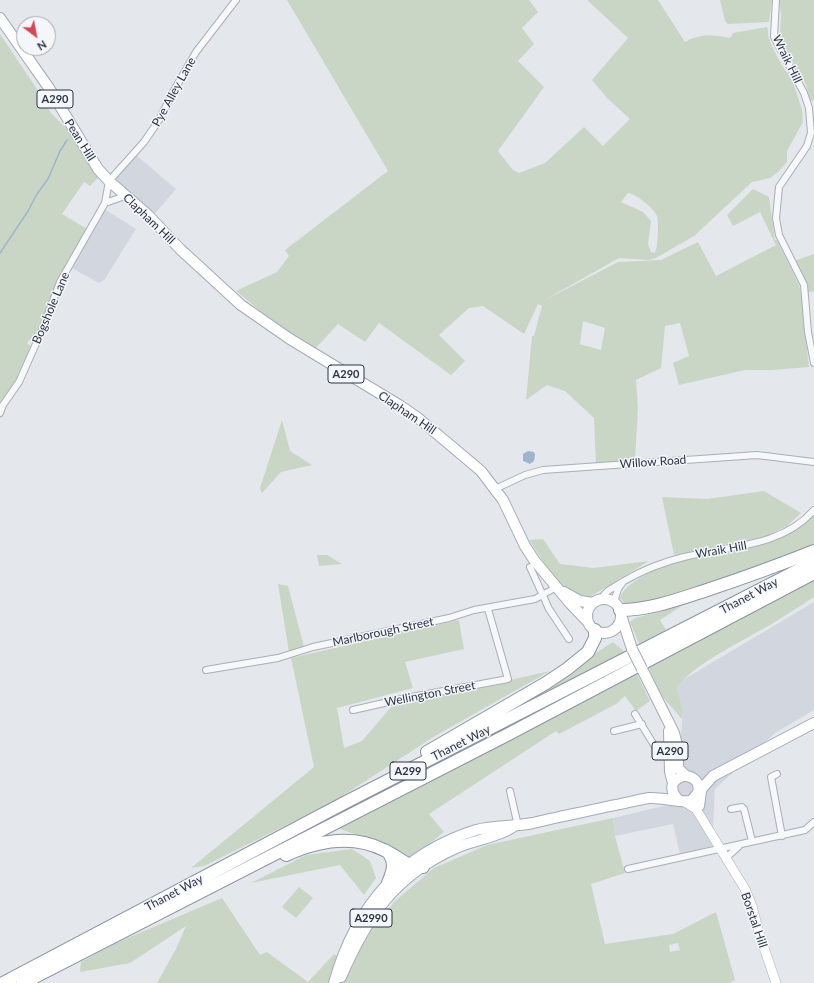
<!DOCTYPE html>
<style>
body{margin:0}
#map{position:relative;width:814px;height:983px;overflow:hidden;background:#e4e7ec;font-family:Lato,sans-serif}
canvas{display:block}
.north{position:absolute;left:16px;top:16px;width:40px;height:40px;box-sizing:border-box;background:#f4f6f9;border:1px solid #a4a8b1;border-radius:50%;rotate:148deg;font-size:11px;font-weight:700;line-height:16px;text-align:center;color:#2b3445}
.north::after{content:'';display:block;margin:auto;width:14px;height:18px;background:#d1495b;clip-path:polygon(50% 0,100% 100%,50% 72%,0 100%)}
</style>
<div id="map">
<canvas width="814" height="983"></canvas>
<div class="north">N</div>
</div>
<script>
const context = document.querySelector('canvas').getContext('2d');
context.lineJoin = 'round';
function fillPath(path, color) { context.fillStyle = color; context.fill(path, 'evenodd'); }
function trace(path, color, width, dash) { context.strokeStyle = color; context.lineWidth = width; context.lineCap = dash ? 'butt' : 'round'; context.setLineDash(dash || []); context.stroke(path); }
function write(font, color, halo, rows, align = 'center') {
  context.font = font + ' Lato,sans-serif'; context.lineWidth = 3; context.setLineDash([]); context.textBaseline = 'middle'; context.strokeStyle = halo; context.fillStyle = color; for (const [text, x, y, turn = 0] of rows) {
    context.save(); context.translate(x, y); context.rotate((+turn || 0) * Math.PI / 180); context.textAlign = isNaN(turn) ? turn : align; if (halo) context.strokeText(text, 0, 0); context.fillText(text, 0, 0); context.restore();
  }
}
fillPath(new Path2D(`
 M136 155 176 189 152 217 112 181Z
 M104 209 136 229 104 280 99 283 70 267Z
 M814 602V710L775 733 715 789 712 846 680 854 673 824 615 836 613 818 676 803 683 710 677 688 681 681Z`), '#d2d6de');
fillPath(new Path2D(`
 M287 0H529L538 12 522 28 534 44 518 61 544 87 498 151 513 170 519 173 545 163 584 127 603 146 630 119 607 98 592 80 628 38 587 0H658L685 42C700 33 715 35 730 38L733 33 767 27C769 31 767 34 769 39 772 47 784 72 791 76L802 110 803 122 787 151V162L778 172 770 178 752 182 694 236 656 258 649 260 619 258 543 301 618 262 661 260 698 242 716 276 776 245 760 212 733 226 727 215 753 189 769 197 775 240H777L799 285 801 294 809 367 772 370H745L679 385 673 363 689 356 680 323 665 326 661 368 636 380 638 409 635 458 596 465 594 418 565 391 547 385 526 400 532 336H534L542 306 538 304 524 334 483 306 469 308 439 335 465 361 451 375 379 323 365 342 338 324 315 349 263 313 236 291 277 272 289 256 285 250 388 171ZM628 193C636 194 654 208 657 216 659 224 658 246 655 253L651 252 648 244 651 221 643 212 621 202ZM583 321 605 328 601 350 580 344Z
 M720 0H772L769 22 728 24 725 21Z
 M779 0H814V101L810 100 806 84 784 49 780 36 781 14Z
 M0 34 37 89 51 113 67 129 98 178 90 186 84 182 62 214 87 229 60 277 36 336 33 340H29L27 343 31 347 15 381 0 402Z
 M814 254V291L807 293 794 261Z
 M282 420 290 451 312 465 281 472 262 493 260 488Z
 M764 491 801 513 787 526 767 536 674 555 662 497 707 499Z
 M814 515V549L656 602 627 605 620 598C623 589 630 585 638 579 677 554 724 558 767 543 784 536 800 527 814 515Z
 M543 539 560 564 594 568 649 561 588 598C560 595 544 561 529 540Z
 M317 555H327L342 564 319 566Z
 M814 578V597C800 606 785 616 770 625 748 638 688 667 677 688L683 710 682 719 661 695 648 666Z
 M278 584 288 586 304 647 289 652Z
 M683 605 660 620 666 630 639 644 630 622 635 618Z
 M459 620 464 649 405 662 413 688 337 708 344 748 362 741 391 707 550 671 435 736 333 802 204 866 191 868 314 767 291 658Z
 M613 642 626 653 464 737Z
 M636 672 650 701 636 711 625 696 616 704 559 734 556 731 429 814 444 832 410 859 379 843 335 827Z
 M613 818 615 836 625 873 591 884 605 944 673 934 716 912 735 980 729 983H157L176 949 186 926 130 963 80 972 81 962 116 943 222 898 260 955 267 952 308 982 334 954 352 967 369 929 376 927 394 902 434 868 487 845ZM678 943 680 950 670 952 669 945Z
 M352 849 370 861 376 878 364 895 340 865 251 883 306 855Z
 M299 887 313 898 296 918 282 907Z`), '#c9d6c5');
fillPath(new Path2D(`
 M528 451 534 452 535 455 534 461 530 464 523 461V454Z`), '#9fb4cc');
trace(new Path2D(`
 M0 253 28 211 37 194 48 179 60 151 67 140`), '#9fb4cc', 1.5);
const street = new Path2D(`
 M776 0 774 37 804 93 809 108 811 133 807 146 779 187 776 218 779 235 804 285 808 332 814 363
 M105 203 125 196
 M0 413 3 405 19 382 43 328 60 282 105 203 109 181 144 142 159 120 172 94 196 52 236 0
 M495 489 525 475 543 470 757 455 814 462
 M530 567 549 609 569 639
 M601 599C607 589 615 587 624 581 643 570 663 562 684 557 729 546 782 547 814 510
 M614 602 618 589 623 582
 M206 670 278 658 313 647 449 618 474 610 535 599 553 589 555 585
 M353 710 406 698 508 679 488 609
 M635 714 657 750 670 752
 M614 731 642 724
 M777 774 771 777 782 836
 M510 791 518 826
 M731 809 742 807 744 809 752 841
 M726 858 739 846
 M628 869 805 830 814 822`);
const secondary = new Path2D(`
 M685 802 696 809 745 889 752 906 759 933 776 983`);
const primary = new Path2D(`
 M0 18 49 88 98 169 109 181 148 215 180 249 241 305 290 339 399 405 418 418 481 471 503 500 525 546 534 560 569 602 588 622
 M564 592 580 601 593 603
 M587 616a17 17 0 1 1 34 0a17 17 0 1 1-34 0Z
 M621 615 632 649
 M642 669 674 733 678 749V768L685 775
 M669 731 670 772 673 783
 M680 801C673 796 671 790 673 783 683 770 702 777 698 793
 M699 806 701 791
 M341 977C367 917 394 876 456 848 474 840 496 838 513 827
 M334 983C355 908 400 854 476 830 495 825 513 827 533 823 558 817 584 812 610 806 623 804 636 800 649 798 661 797 682 803 691 801L713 776 814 723`);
const highway = new Path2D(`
 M620 610C650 610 679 599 707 590 743 578 779 565 814 551
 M427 752 546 683 567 669 588 652 595 638V630
 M388 852C396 863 393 871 388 883
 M286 855C317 841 352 834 384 850 398 856 407 868 423 867
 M3 983 346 802 814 562
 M23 983 505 736 814 573`);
trace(street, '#a9aeb7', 8);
trace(secondary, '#a9aeb7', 10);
trace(primary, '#a3abb8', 12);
trace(highway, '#8b94a3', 14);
trace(street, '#f7f8fa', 6);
trace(secondary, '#fff', 9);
trace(primary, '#fff', 10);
trace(highway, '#fff', 12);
const primaryBridge = new Path2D(`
 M632 649 642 669`);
trace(primaryBridge, '#a3abb8', 12, []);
trace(primaryBridge, '#fff', 10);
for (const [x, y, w] of [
 [55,99,36],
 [346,374,36],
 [670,751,36],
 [408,771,36],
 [371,918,42]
]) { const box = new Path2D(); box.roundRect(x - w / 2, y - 9, w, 18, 3); context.fillStyle = '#f4f6f9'; context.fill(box); trace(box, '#2b3445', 1); }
write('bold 11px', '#2b3445', null, [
 ["A290",55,99],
 ["A290",346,374],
 ["A290",670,751],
 ["A299",408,771],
 ["A2990",371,918]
]);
write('12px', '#2b3445', '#f4f6f9', [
 ["Wraik Hill",787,59,64],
 ["Pye Alley Lane",174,92,-61],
 ["Pean Hill",80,140,58],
 ["Clapham Hill",149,219,44],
 ["Bogshole Lane",51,308,-67],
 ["Clapham Hill",407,413,34],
 ["Willow Road",653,462,-4],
 ["Wraik Hill",721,550,-10],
 ["Thanet Way",749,596,-28],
 ["Marlborough Street",383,632,-12],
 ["Wellington Street",430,694,-11],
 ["Thanet Way",461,743,-27],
 ["Thanet Way",174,893,-28],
 ["Borstal Hill",754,920,71]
]);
</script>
